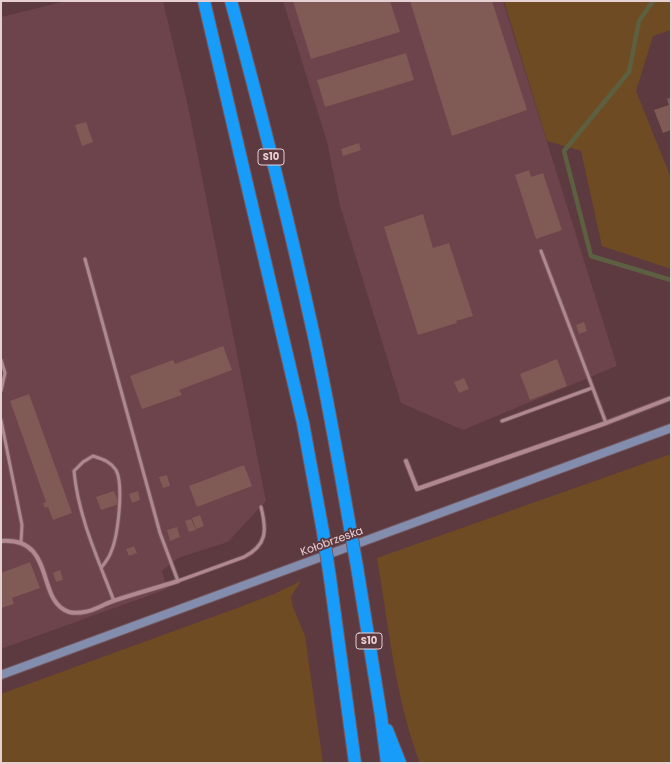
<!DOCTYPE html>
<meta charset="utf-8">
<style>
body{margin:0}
#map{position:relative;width:672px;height:764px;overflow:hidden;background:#5d3940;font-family:Poppins,sans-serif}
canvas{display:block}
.frame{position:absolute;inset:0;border:2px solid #e7d0d4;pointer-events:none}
</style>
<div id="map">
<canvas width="672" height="764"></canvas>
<div class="frame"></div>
</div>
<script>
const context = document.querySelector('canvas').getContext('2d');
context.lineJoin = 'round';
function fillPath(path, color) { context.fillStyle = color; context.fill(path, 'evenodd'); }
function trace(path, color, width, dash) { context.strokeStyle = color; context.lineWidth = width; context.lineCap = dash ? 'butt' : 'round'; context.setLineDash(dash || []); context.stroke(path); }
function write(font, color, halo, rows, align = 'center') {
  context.font = font + ' Poppins,sans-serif'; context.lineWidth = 4; context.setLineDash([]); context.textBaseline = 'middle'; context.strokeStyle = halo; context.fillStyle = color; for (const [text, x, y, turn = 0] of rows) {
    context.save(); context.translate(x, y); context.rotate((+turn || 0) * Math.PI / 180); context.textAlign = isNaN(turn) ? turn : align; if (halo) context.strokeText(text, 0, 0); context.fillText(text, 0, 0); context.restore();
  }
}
fillPath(new Path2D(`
 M66 1H163L188 106 266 501 228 542 178 558 162 571 167 589 1 649V17Z
 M283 1H503L617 366 463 430 401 403 340 206 327 142Z`), '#6d434c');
fillPath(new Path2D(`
 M504 1H671V30L653 36 636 91 671 178V269L602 246 581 151 547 141Z
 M671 454V763H420C395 698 389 627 377 558Z
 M301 581 295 590 291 597 293 607 305 636 323 763H1V694L240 607 274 594Z`), '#6f4b23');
trace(new Path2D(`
 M653 1 639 21 629 72 564 151 591 256 671 280`), '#5c6040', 4.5);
fillPath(new Path2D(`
 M293 1H390L400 32 311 59Z
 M410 1H492L527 110 452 136Z
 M406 53 414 80 325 107 317 80Z
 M671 97V121H670L671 130 663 133 654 110 669 105 667 99Z
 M86 122 93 142 82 146 75 125Z
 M359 143 361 150 343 156 341 149Z
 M529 170 531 177 543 173 562 230 536 239 515 175Z
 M423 214 433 248 449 243 473 316 456 321 457 323 418 335 384 227Z
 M584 322 587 331 579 334 576 325Z
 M223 346 232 370 179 390 182 395 142 409 130 376 173 360 175 364Z
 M557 359 567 386 530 400 520 374Z
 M464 378 469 389 459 393 454 382Z
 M29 394 72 513 53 520 48 507 45 508 43 503 46 502 10 401Z
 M244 465 252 486 197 507 189 486Z
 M167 475 170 486 163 488 159 477Z
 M114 491 119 504 101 510 96 497Z
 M138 491 140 500 132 503 129 494Z
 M200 515 204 526 196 529 192 518Z
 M191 519 196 530 189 532 185 521Z
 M177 527 180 537 170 541 167 530Z
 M134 546 137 553 129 556 126 549Z
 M30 562 40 588 12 598 14 604 1 608V573Z
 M60 570 63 580 56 582 53 573Z`), '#805a55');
const lane = new Path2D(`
 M541 251 606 423
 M85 259 160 533 178 581 244 557C267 545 267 531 261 507
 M1 360 5 373 1 391
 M1 420 22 525 21 542
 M502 421 592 388
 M101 568C105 563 109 558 111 552 118 536 124 485 116 470 110 461 102 459 93 456L83 462 74 471C78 516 98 559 114 601`);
const street = new Path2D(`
 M406 461 417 489 606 423 671 398
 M1 541C57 537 35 601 69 612 72 613 80 613 84 612 94 611 104 604 113 601 134 594 156 588 178 581`);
const secondary = new Path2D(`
 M1 675 671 428`);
const highway = new Path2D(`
 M204 1 303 423 323 532
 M231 1C259 105 286 209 309 314 325 383 337 453 349 522
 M357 567 381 716 387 763
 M330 578 355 763
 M387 730 400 763`);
trace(lane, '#76585e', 5);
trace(street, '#76585e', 6);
trace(secondary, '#76585e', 10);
trace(highway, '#76585e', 14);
trace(lane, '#b1888f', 3);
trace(street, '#b1888f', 4);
trace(secondary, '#838eaf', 8);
trace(highway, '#179cf9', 12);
const highwayBridge = new Path2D(`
 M349 522 357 567
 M323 532 330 578`);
trace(highwayBridge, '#76585e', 14, []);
trace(highwayBridge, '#179cf9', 12);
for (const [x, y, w] of [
 [271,157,26],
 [369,641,26]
]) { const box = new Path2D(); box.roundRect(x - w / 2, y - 8, w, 16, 3); context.fillStyle = '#5d3940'; context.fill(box); trace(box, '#e7d0d4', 1); }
write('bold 10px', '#e7d0d4', null, [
 ["S10",271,157],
 ["S10",369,641]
]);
write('11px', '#e7d0d4', '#5d3940', [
 ["Kołobrzeska",332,542,-20]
]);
</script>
